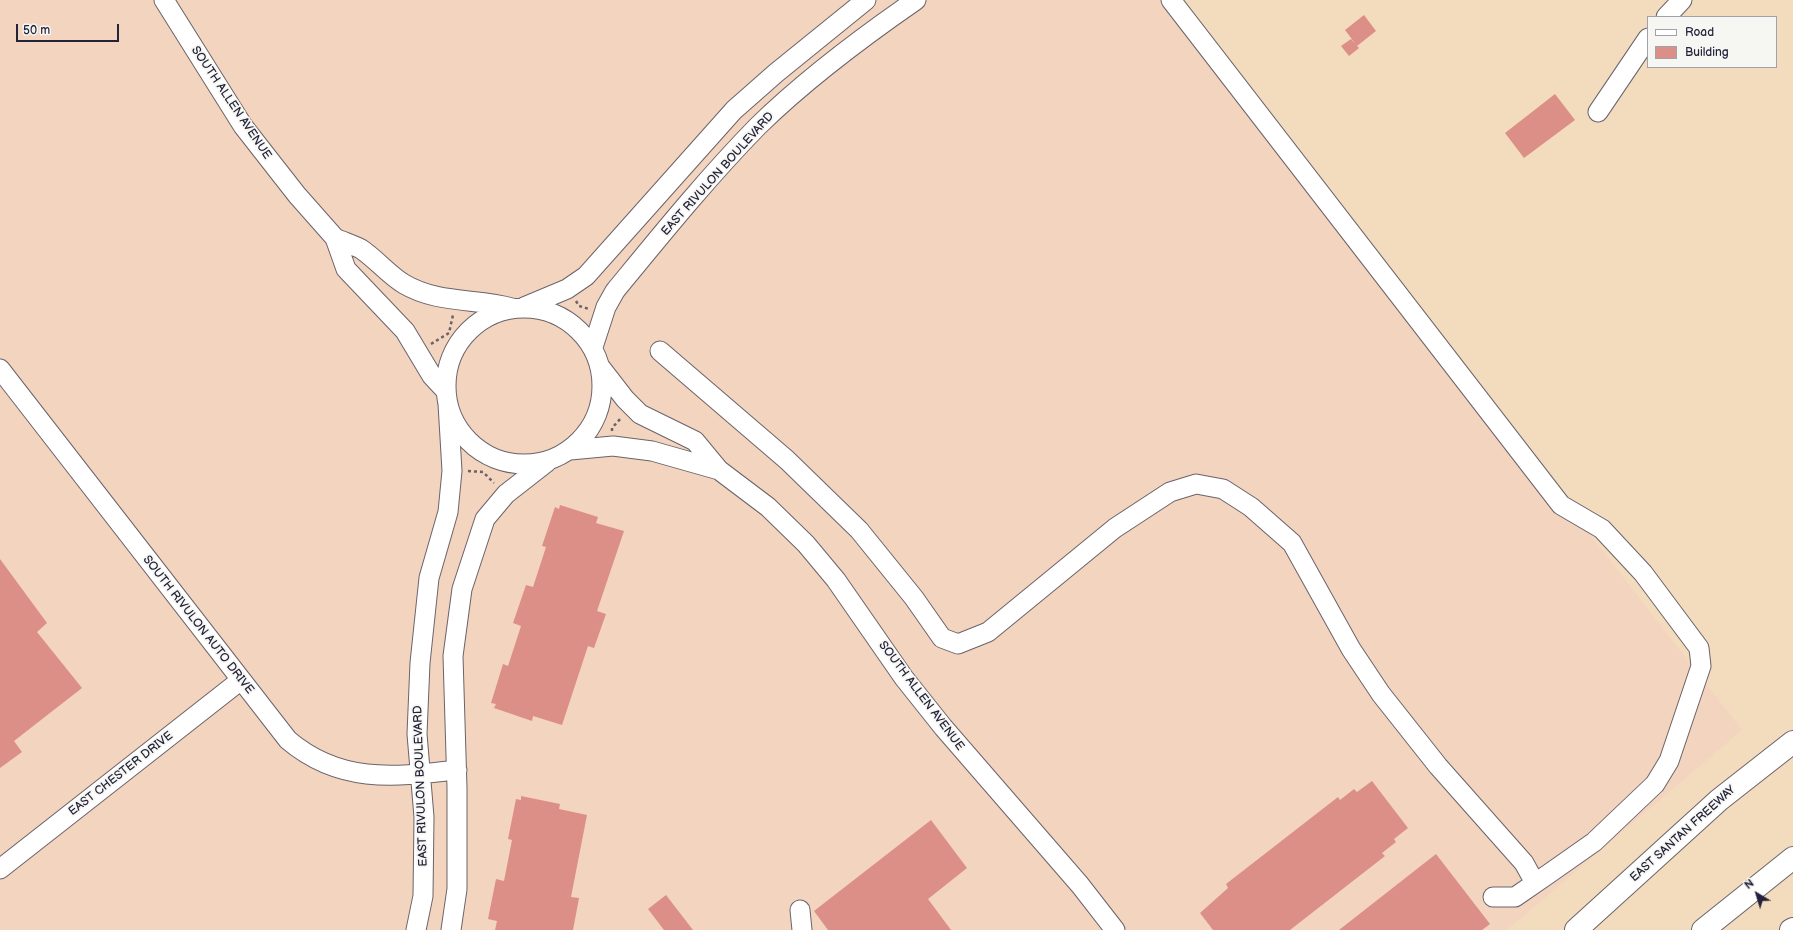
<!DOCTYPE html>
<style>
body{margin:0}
#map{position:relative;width:1793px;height:930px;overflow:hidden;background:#f3dcbe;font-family:"Balsamiq Sans",sans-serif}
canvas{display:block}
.legend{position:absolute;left:1647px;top:16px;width:130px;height:52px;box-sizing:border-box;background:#f6f6f2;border:1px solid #a1a1a9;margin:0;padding:5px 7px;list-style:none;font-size:12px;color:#22223b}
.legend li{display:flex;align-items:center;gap:8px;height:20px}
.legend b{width:20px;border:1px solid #a1a1a9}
.north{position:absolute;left:1737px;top:874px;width:40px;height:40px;-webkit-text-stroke:3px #f6f6f2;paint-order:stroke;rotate:322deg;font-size:11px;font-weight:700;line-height:16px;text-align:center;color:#22223b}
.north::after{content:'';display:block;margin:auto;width:14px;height:18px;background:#22223b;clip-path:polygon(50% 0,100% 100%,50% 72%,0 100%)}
.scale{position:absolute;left:16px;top:24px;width:103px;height:18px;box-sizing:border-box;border:2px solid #22223b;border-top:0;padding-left:5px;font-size:12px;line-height:14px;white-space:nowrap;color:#22223b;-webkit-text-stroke:3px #f6f6f2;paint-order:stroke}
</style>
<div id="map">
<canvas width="1793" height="930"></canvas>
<ul class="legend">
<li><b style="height:5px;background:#fff"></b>Road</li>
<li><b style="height:11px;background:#dc8f87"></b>Building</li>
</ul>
<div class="north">N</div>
<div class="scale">50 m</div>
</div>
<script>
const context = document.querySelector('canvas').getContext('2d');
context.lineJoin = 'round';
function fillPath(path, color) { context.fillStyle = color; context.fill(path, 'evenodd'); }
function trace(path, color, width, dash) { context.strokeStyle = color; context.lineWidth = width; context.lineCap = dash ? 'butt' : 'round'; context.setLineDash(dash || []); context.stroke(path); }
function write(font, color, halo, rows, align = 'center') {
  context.font = font + ' "Balsamiq Sans",sans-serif'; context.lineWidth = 3.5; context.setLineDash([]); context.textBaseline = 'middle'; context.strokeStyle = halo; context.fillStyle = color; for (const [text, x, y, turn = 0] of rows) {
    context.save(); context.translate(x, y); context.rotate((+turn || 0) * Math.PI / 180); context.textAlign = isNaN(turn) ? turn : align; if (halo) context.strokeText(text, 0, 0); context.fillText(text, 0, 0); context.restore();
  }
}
fillPath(new Path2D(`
 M0 0H1175L1742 730 1507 930H0Z`), '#f3d4bf');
fillPath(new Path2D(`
 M1364 15 1376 31 1357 46 1345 30Z
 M1351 39 1359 48 1349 56 1341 46Z
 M1555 94 1575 120 1524 158 1505 133Z
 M560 505 598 517 596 523 624 531 597 611 606 614 594 648 588 646 562 725 533 716 532 721 494 708 496 704 491 703 503 664 508 666 521 626 513 623 526 585 533 587 546 547 542 546 555 507 559 509Z
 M0 559 47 623 37 632 82 688 14 741 22 752 0 768Z
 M1372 781 1408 828 1394 839 1396 842 1382 853 1385 856 1290 930H1213L1200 913 1228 888 1226 884 1338 797 1340 800 1354 789 1357 792Z
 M521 796 560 804 559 809 587 815 571 897 579 898 573 930H495L497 921 488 919 496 879 504 881 512 840 508 839 516 799 521 800Z
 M931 820 967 868 928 899 951 930H828L814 911Z
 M1436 854 1490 924 1482 930H1339Z
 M666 895 693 930H664L648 909Z`), '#dc8f87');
const minor = new Path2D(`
 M164 0 243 126 297 195 335 238 346 269 405 331 432 376 446 391
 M1171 0 1561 505 1602 529 1643 573 1699 648 1701 666 1669 761 1655 784 1594 842 1547 875 1515 897H1493
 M1666 17 1682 0
 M1598 112 1648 38
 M335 238C344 242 353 245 361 249 376 259 389 275 404 284 438 304 476 298 512 308
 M524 307 567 289 586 276 734 110 776 73 866 0
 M446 386a78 78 0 1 1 156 0a78 78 0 1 1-156 0Z
 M593 347 606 307 615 291C661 235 707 178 758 126 806 79 861 38 916 0
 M660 351 787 460 859 530 914 598 942 638 958 644 988 632 1115 528 1170 492 1196 484 1223 489 1251 507 1292 543 1351 649 1381 694 1438 766 1524 863 1535 883
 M601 368 625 399 640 414 695 441 719 470 768 507 806 544 836 580 904 678 943 727 1080 885 1115 930
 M0 369 288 740C340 784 394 777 457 770
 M570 450 613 446 652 451 719 470
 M0 869 241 680
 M800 910 802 930
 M416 930 423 896 424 817 417 734 420 663 429 578 448 512 452 471 448 404
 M451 930 457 889V788L453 656 462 589 485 519 506 494 547 462`);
const major = new Path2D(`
 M1576 930 1719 800 1793 742`);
const highway = new Path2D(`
 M1703 930 1793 858
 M1791 930 1793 929`);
trace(minor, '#6b6369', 21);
trace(major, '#6b6369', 24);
trace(highway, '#6b6369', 24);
trace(new Path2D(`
 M576 301 579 306 589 309
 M431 344 449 333 453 315
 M612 431V428L621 418
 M468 471 483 472 494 483`), '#6b6369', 2.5, [3, 3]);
trace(minor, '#fff', 19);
trace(major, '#fff', 22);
trace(highway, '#fff', 22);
write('12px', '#22223b', '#f6f6f2', [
 ["SOUTH ALLEN AVENUE",231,103,56],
 ["EAST RIVULON BOULEVARD",718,174,-48],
 ["SOUTH RIVULON AUTO DRIVE",198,625,52],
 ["SOUTH ALLEN AVENUE",921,696,53],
 ["EAST CHESTER DRIVE",121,774,-38],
 ["EAST RIVULON BOULEVARD",421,786,-92],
 ["EAST SANTAN FREEWAY",1683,834,-42]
]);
</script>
